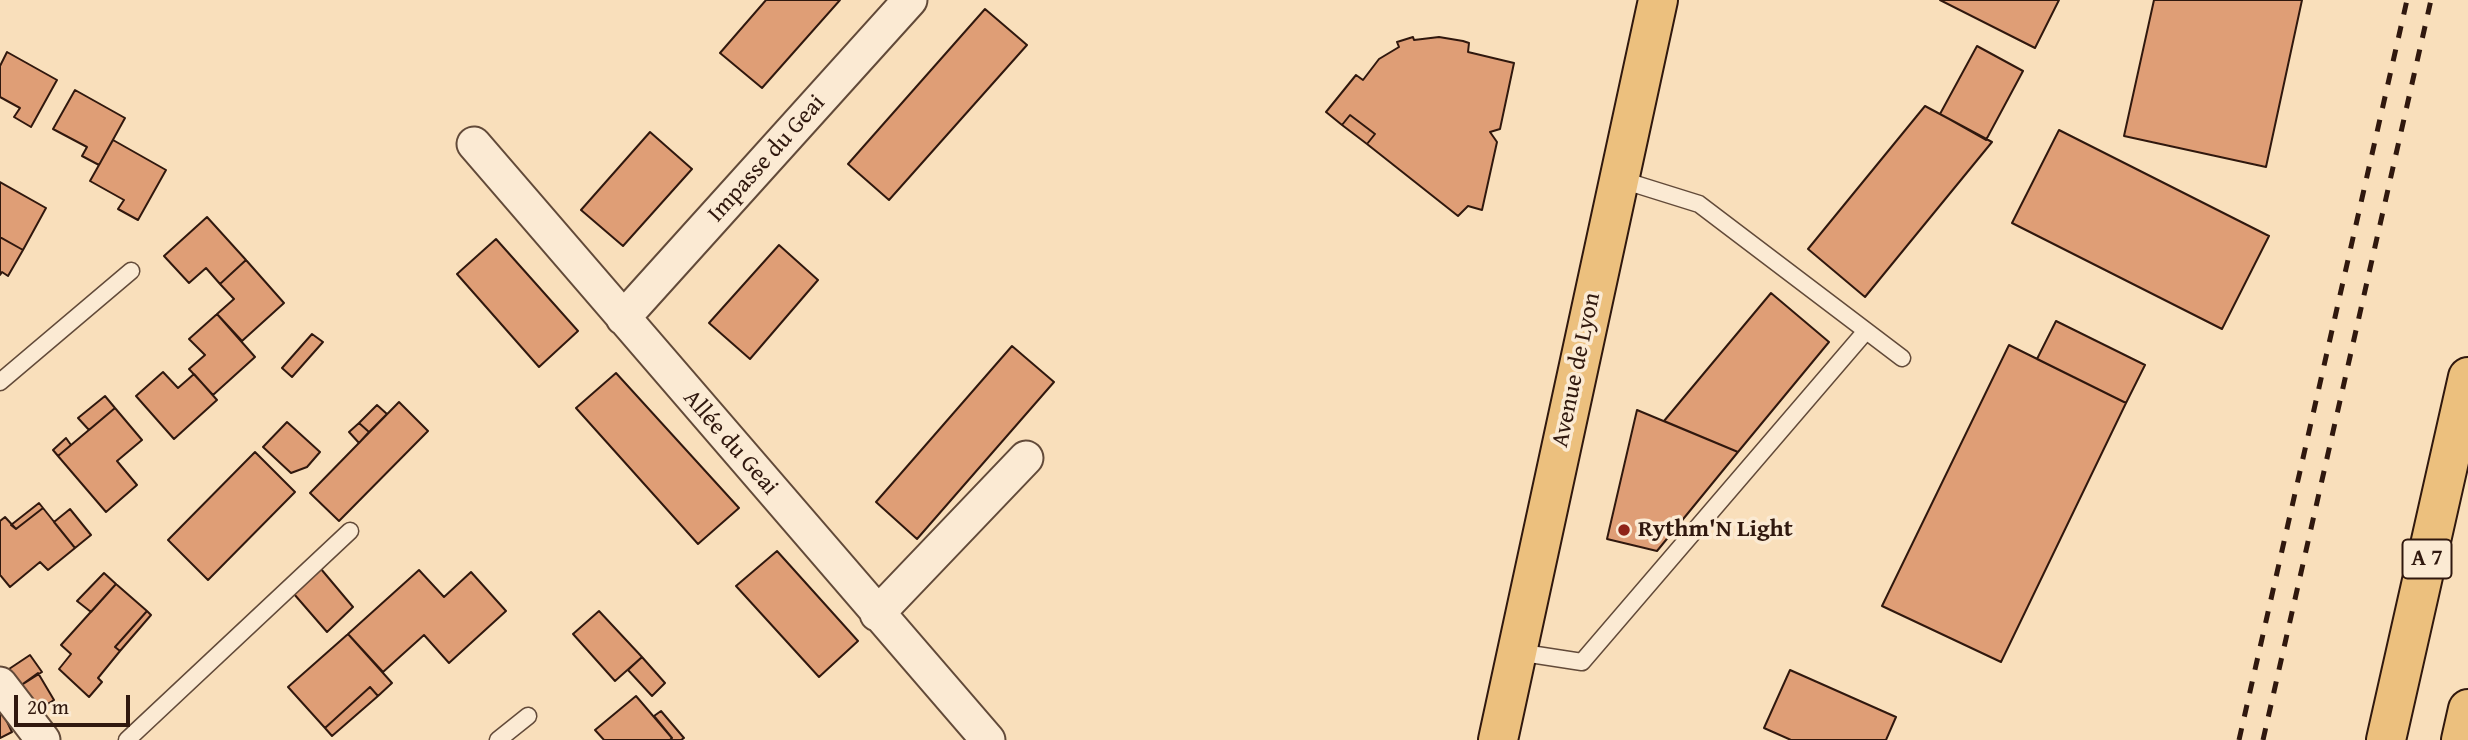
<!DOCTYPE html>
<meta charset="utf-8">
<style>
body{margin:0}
#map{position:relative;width:2468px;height:740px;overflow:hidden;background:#f9dfbb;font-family:"Gentium Book Plus",serif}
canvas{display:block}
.scale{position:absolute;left:14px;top:695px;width:116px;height:32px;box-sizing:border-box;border:4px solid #30180e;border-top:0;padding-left:9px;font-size:21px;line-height:24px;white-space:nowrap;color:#30180e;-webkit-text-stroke:5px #fbead3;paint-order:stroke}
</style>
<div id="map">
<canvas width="2468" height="740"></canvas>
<div class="scale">20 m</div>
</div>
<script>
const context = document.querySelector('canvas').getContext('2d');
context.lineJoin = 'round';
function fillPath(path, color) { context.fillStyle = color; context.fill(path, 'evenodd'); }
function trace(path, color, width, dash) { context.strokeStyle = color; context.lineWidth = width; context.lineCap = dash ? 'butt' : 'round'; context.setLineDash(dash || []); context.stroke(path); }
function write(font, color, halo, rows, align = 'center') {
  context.font = font + ' "Gentium Book Plus",serif'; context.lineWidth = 7; context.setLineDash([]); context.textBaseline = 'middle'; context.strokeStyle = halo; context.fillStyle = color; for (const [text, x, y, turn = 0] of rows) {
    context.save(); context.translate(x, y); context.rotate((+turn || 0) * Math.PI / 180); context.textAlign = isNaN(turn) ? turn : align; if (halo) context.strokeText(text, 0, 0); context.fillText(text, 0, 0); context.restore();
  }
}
const building = new Path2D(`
 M766 0H840L762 88 720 53Z
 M1940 0H2059L2035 48Z
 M2154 0H2302L2266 167 2124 136Z
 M985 9 1027 45 889 200 848 164Z
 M1413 37 1414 40 1439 37 1463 41 1469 43 1468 52 1514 63 1500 129 1490 132 1497 142 1482 210 1468 206 1458 216 1367 144 1375 134 1350 115 1342 125 1326 112 1356 75 1363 80 1379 59 1399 47 1397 42Z
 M1977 46 2023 71 1986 140 1940 114Z
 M7 52 57 80 31 127 14 117 20 108 0 97V66Z
 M75 90 125 118 99 165 82 156 87 147 53 129Z
 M1925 106 1992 142 1865 297 1808 249Z
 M1350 115 1375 134 1367 144 1342 125Z
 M2059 130 2269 236 2222 329 2012 223Z
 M650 132 692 169 623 246 581 210Z
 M113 140 166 170 138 220 118 209 124 200 90 181Z
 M0 182 46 208 23 250 0 237Z
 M207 217 246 260 220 284 206 268 189 283 164 256Z
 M0 237 23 250 8 276 2 272 0 275Z
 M496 239 578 331 539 367 457 274Z
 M779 245 818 280 750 359 709 323Z
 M246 260 284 303 242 341 217 314 234 299 220 284Z
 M1771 293 1829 342 1738 452 1664 421Z
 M217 314 255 357 213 395 189 369 205 355 189 339Z
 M2056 321 2145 365 2126 403 2037 359Z
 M312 334 323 342 292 377 282 368Z
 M2009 345 2126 403 2001 662 1882 606Z
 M1012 346 1054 382 917 539 876 502Z
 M163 372 178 388 194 374 217 400 174 439 136 396Z
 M616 373 739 508 698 544 576 408Z
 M105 396 115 408 89 430 78 418Z
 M399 402 428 431 339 521 310 493Z
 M377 405 387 414 369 432 359 423Z
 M115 408 142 440 117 461 137 485 106 512 58 456Z
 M1637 410 1738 452 1657 551 1607 539Z
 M287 422 320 452 307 467 291 473 263 447Z
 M359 423 369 432 359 443 349 432Z
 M66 438 71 445 58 456 53 450Z
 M255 452 295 492 208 580 168 540Z
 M39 503 43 508 16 529 11 525Z
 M43 508 75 548 48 570 40 562 10 587 0 575V521L5 517 16 529Z
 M70 509 91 535 75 548 54 522Z
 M777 551 858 641 819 677 736 586Z
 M321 569 353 607 327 632 294 594Z
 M419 570 444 597 471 572 506 611 449 663 424 635 383 672 348 634Z
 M104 573 116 584 91 612 77 601Z
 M116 584 147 611 115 647 120 651 98 678 102 682 89 697 59 669 71 654 61 645Z
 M147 611 151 615 120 651 115 647Z
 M599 611 642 657 615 681 573 634Z
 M348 634 392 683 378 696 370 687 325 728 288 687Z
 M30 655 42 672 20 686 9 669Z
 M642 657 665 683 652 696 628 670Z
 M1790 670 1896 717 1886 740H1791L1764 728Z
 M38 673 54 700 36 711 20 686Z
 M370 687 378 696 332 736 325 728Z
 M636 696 672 738 670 740H604L595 730Z
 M0 707 12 732 0 738Z
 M661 711 684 738 681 740H670L672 738 654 716Z`);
fillPath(building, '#df9e76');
trace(building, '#30180e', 2);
const lane = new Path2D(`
 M1619 179 1699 204 1902 358
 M0 382 131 271
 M1517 652 1582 662 1866 331
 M127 740 350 531
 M498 740 528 716`);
const street = new Path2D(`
 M474 144 988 740
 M623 318 910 0
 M877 614 1026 458
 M0 684 43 740`);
const primary = new Path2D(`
 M1498 740 1658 0`);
const highway = new Path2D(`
 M2386 740 2468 377
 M2461 740 2468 709`);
trace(lane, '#624a39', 19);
trace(street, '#624a39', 37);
trace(primary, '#30180e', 42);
trace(highway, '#30180e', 42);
trace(lane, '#fbead3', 16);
trace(street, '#fbead3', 33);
trace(primary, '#ecc07e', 38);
trace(highway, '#ecc07e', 38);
trace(new Path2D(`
 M2239 740 2407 0
 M2263 740 2431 0`), '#30180e', 5, [12, 12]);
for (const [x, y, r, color] of [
 [1624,530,7,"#8f2418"]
]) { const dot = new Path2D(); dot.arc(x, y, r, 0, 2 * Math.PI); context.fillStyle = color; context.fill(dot); trace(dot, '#fbead3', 2.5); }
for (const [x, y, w] of [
 [2427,559,49]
]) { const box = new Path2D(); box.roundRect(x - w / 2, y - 19.5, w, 39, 5); context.fillStyle = '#fbead3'; context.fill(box); trace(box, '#30180e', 2); }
write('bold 23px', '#30180e', null, [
 ["A 7",2427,559]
]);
write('24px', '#30180e', '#fbead3', [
 ["Impasse du Geai",767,159,-48],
 ["Avenue de Lyon",1577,370,-78],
 ["Allée du Geai",730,443,49]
]);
write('bold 24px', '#30180e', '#fbead3', [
 ["Rythm'N Light",1638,530]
], 'left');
</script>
